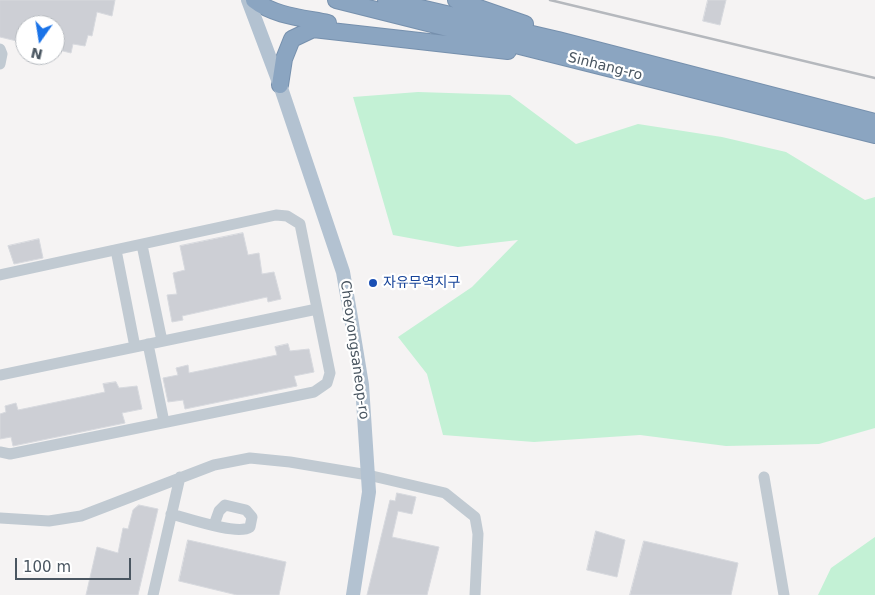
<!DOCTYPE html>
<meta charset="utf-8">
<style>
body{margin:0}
#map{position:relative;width:875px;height:595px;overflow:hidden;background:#f5f3f3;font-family:"DejaVu Sans",sans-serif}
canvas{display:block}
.north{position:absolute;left:15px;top:15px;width:50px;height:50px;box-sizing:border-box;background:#fff;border:1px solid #b7bbc0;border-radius:50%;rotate:193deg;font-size:14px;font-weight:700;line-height:20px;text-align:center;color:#4a5661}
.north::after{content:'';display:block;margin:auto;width:18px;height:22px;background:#1a73e8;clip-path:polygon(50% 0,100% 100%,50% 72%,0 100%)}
.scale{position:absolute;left:15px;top:558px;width:116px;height:22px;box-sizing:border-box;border:2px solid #4a5661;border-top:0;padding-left:6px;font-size:15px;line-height:18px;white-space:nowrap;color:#4a5661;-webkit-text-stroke:4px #fff;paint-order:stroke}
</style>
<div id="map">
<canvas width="875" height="595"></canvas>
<div class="north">N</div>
<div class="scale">100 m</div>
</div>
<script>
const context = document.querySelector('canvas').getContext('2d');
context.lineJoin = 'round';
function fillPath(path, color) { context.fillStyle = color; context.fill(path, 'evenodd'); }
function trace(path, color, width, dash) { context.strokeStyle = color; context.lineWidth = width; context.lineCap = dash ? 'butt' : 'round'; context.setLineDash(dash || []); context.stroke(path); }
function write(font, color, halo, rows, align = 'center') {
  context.font = font + ' "DejaVu Sans","Noto Sans KR",sans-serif'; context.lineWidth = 4.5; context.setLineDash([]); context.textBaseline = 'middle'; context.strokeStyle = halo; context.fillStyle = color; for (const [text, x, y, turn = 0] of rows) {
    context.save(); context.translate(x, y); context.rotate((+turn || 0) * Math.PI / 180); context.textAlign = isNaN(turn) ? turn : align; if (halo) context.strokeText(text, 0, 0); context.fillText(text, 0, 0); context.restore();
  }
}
fillPath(new Path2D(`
 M418 92 510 95 576 144 638 124 722 137 786 152 865 200 875 197V428L819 444 726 446 640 435 534 442 443 435 427 374 398 337 472 287 518 240 458 247 393 235 353 97Z
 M875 537V595H818L831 568Z`), '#c3f1d5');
const building = new Path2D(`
 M0 0H115L112 16 97 12 92 36 88 35 85 46 73 44 71 53 55 49V25H25V43L0 37Z
 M708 0H726L720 25 703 21Z
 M243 233 248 255 259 253 262 274 274 272 281 299 268 302 267 297 182 316 183 320 172 322 167 295 177 294 173 273 185 270 180 246Z
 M39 239 43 258 14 264 8 246Z
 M288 344 290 351 309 349 314 372 294 376 297 386 185 409 183 400 168 402 163 378 178 375 176 368 188 365 189 373 277 355 275 347Z
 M116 382 119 388 137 386 142 409 122 413 125 423 13 446 11 437 0 439V414L6 412 5 406 16 403 18 410 105 392 103 384Z
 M397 493 416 497 412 514 398 511 392 537 439 547 427 595H367L390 500 395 501Z
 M139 505 158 509 138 595H86L97 547 118 553 123 528 128 529 133 510Z
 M596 531 625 540 617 577 587 570Z
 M188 540 286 562 279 595H237L179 581Z
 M644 541 738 563 731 595H630Z`);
fillPath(building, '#cdcfd5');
trace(building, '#d7d9de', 1);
const highway = new Path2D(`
 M254 0C274 16 304 18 328 23
 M336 0 875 135
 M386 0 558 40 875 122
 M456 0 525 24
 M280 85 284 59 292 39 313 29 508 51`);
trace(highway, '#7690ad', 18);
trace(new Path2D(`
 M0 49 2 54 0 64
 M142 245 162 341
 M116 250 135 347
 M0 275 276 215 287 216 300 224 330 373 327 383 314 392 10 454 0 452
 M148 344 164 422
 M0 375 317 309
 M764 477 784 595
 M171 514C187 518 238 536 250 527L252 517 246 510 225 505 219 511 214 525
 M0 518 49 521 81 516 214 465 250 458 290 462 368 475 445 493 475 517 478 534 475 595
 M153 595 180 477`), '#c1cad2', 11);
trace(new Path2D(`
 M248 0 280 85 343 272 351 318 362 385 369 492 353 595`), '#b3c2d1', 14);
trace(highway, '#8ba5c1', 16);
trace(new Path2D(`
 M550 0 875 78`), '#b5b8bd', 2.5);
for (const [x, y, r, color] of [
 [373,283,5,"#1a4fb4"]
]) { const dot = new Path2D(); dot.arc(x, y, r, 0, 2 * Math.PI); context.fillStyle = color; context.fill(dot); trace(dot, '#fff', 2); }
write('14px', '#4a5661', '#fff', [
 ["Sinhang-ro",605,67,14],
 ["Cheoyongsaneop-ro",354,350,82]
]);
write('14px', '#164399', '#fff', [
 ["자유무역지구",383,283]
], 'left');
</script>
